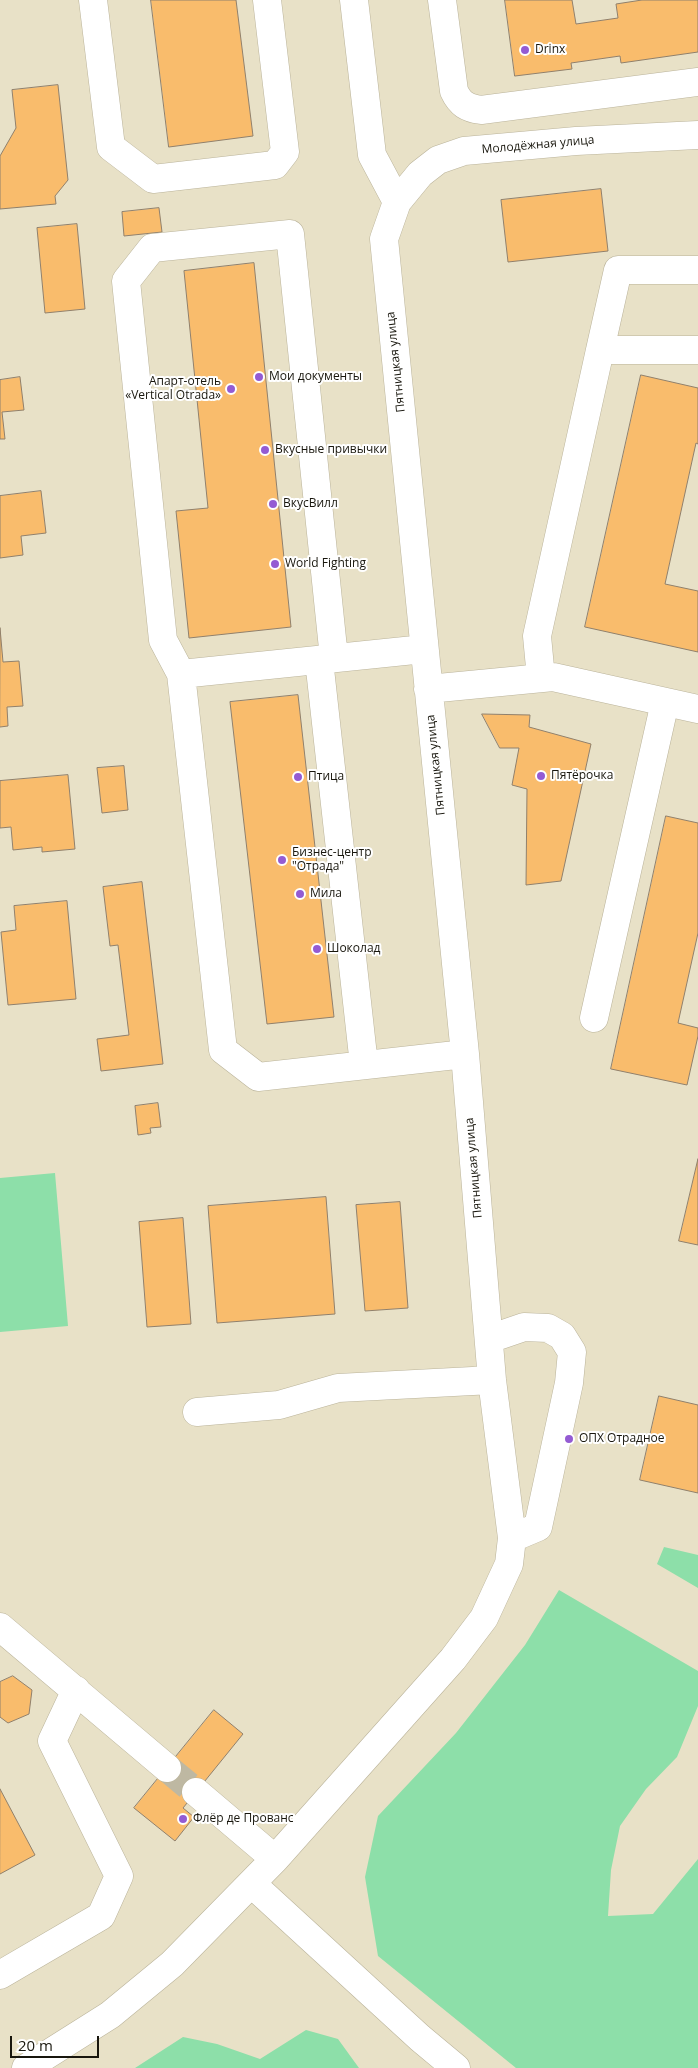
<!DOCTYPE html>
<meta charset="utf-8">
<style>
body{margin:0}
#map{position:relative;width:698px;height:2068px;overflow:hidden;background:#e8e1c7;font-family:"Open Sans",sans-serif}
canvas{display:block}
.scale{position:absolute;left:10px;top:2036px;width:89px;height:22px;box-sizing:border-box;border:2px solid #18160d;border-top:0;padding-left:6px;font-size:15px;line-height:18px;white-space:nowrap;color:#18160d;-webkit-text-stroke:4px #fff;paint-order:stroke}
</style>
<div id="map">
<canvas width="698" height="2068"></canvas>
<div class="scale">20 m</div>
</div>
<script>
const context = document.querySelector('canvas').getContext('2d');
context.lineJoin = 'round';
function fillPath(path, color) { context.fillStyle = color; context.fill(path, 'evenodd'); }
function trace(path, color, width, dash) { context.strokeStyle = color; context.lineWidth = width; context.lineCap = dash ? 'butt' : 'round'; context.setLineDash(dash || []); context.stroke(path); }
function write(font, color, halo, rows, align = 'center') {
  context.font = font + ' "Open Sans",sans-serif'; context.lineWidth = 4; context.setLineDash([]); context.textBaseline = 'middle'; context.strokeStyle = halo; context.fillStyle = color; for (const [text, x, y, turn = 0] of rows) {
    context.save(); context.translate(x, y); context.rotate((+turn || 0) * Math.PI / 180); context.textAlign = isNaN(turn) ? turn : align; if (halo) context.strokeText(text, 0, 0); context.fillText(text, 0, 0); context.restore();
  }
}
fillPath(new Path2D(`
 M55 1173 68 1326 0 1332V1178Z
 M664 1547 698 1555V1588L657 1564Z
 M559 1590 698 1671V1706L677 1757 646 1789 620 1826 611 1870 608 1916 653 1914 698 1859V2068H516L378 1956 365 1877 378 1816 456 1733 525 1645Z
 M306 2030 338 2039 359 2068H135L183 2037 217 2044 260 2059Z`), '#8ddfa9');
const building = new Path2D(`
 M151 0H236L253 136 169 147Z
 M505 0H572L576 24 618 18 616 4 642 0H698V52L621 63 620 56 571 63 572 69 515 76Z
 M58 85 68 180 55 196 56 204 0 209V156L16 128 12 90Z
 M601 189 608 251 508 262 501 200Z
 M159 208 162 232 124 236 122 212Z
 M77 224 85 309 45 313 37 228Z
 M254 263 291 627 189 638 176 511 208 508 184 271Z
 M641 375 698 388V444L696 443 665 584 698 591V652L585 627Z
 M20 377 24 410 2 412 5 439H0V380Z
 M41 491 46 533 21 536 23 555 0 558V496Z
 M0 628 3 662 19 661 23 706 7 707 8 726 0 727Z
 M298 695 334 1017 267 1024 230 702Z
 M482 714 530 715 529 727 591 744 561 881 526 885 527 789 512 785 519 748H500Z
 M124 766 128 810 102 813 97 768Z
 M68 775 75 849 42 852V847L13 850 11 827 0 828V781Z
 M666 816 698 823V933L678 1023 698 1028V1036L687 1085 611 1069Z
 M142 882 163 1064 101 1071 97 1039 129 1035 118 945 110 946 103 887Z
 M67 901 76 999 8 1005 1 932 16 930 14 906Z
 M158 1103 161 1127 150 1128 151 1133 138 1135 135 1106Z
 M698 1159V1245L679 1241Z
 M326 1197 335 1314 217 1323 208 1206Z
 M400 1202 408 1308 365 1311 356 1205Z
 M183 1218 191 1324 147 1327 139 1222Z
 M659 1396 698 1405V1493L640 1480Z
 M13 1676 32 1690 29 1714 8 1723 0 1717V1682Z
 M214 1710 243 1734 183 1808 194 1817 175 1841 134 1808Z
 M0 1789 35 1855 0 1874Z`);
fillPath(building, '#f9bc6c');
trace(building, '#90806c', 1);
trace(new Path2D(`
 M167 1768 196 1792`), '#beb8a2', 28, [28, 14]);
const minor = new Path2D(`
 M93 0 111 147 153 179 275 165 285 152 267 0
 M354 0 372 155 397 202
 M442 0 454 91C460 104 467 108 481 110L698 82
 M600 350 618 270H698
 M334 658 290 234 152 248 126 281 163 640 181 674 223 1050 258 1077 465 1054
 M319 660 364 1065
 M181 674 424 649
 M541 678 537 636 600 350H698
 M428 689 553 677 698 709
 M594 1018 665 702
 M489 1339 524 1327 548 1328 562 1336 572 1352 569 1383 538 1527 512 1538
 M197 1412 279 1405 338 1388 492 1380
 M0 1627 167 1768
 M196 1792 275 1859
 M252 1884 420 2038 456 2068
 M0 1975 101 1916 119 1876 52 1741 76 1690
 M26 2068 110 2015 172 1964 275 1859 453 1659 484 1618 509 1564 512 1538 492 1380 465 1054 384 239 397 202 420 174 438 160 464 151 576 141 698 135`);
trace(minor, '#bab39a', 29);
trace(minor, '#fff', 28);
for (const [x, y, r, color] of [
 [525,50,5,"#945bd3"],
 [259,377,5,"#945bd3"],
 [231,389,5,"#945bd3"],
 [265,450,5,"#945bd3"],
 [273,504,5,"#945bd3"],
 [275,564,5,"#945bd3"],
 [541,776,5,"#945bd3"],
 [298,777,5,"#945bd3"],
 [282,860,5,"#945bd3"],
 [300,894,5,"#945bd3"],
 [317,949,5,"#945bd3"],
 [569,1439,5,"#945bd3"],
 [183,1819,5,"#945bd3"]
]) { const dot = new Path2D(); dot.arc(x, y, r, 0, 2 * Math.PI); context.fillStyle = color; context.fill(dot); trace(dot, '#fff', 2); }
write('12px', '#18160d', '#fff', [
 ["Drinx",535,50],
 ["Мои документы",269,377],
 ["Апарт-отель",221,382,"right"],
 ["«Vertical Otrada»",221,396,"right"],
 ["Вкусные привычки",275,450],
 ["ВкусВилл",283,504],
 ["World Fighting",285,564],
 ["Пятёрочка",551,776],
 ["Птица",308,777],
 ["Бизнес-центр",292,853],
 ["\"Отрада\"",292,867],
 ["Мила",310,894],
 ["Шоколад",327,949],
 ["ОПХ Отрадное",579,1439],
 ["Флёр де Прованс",193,1819]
], 'left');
write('12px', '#18160d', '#fff', [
 ["Молодёжная улица",538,145,-5],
 ["Пятницкая улица",396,362,-96],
 ["Пятницкая улица",436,765,-96],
 ["Пятницкая улица",474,1168,-95]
]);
</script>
